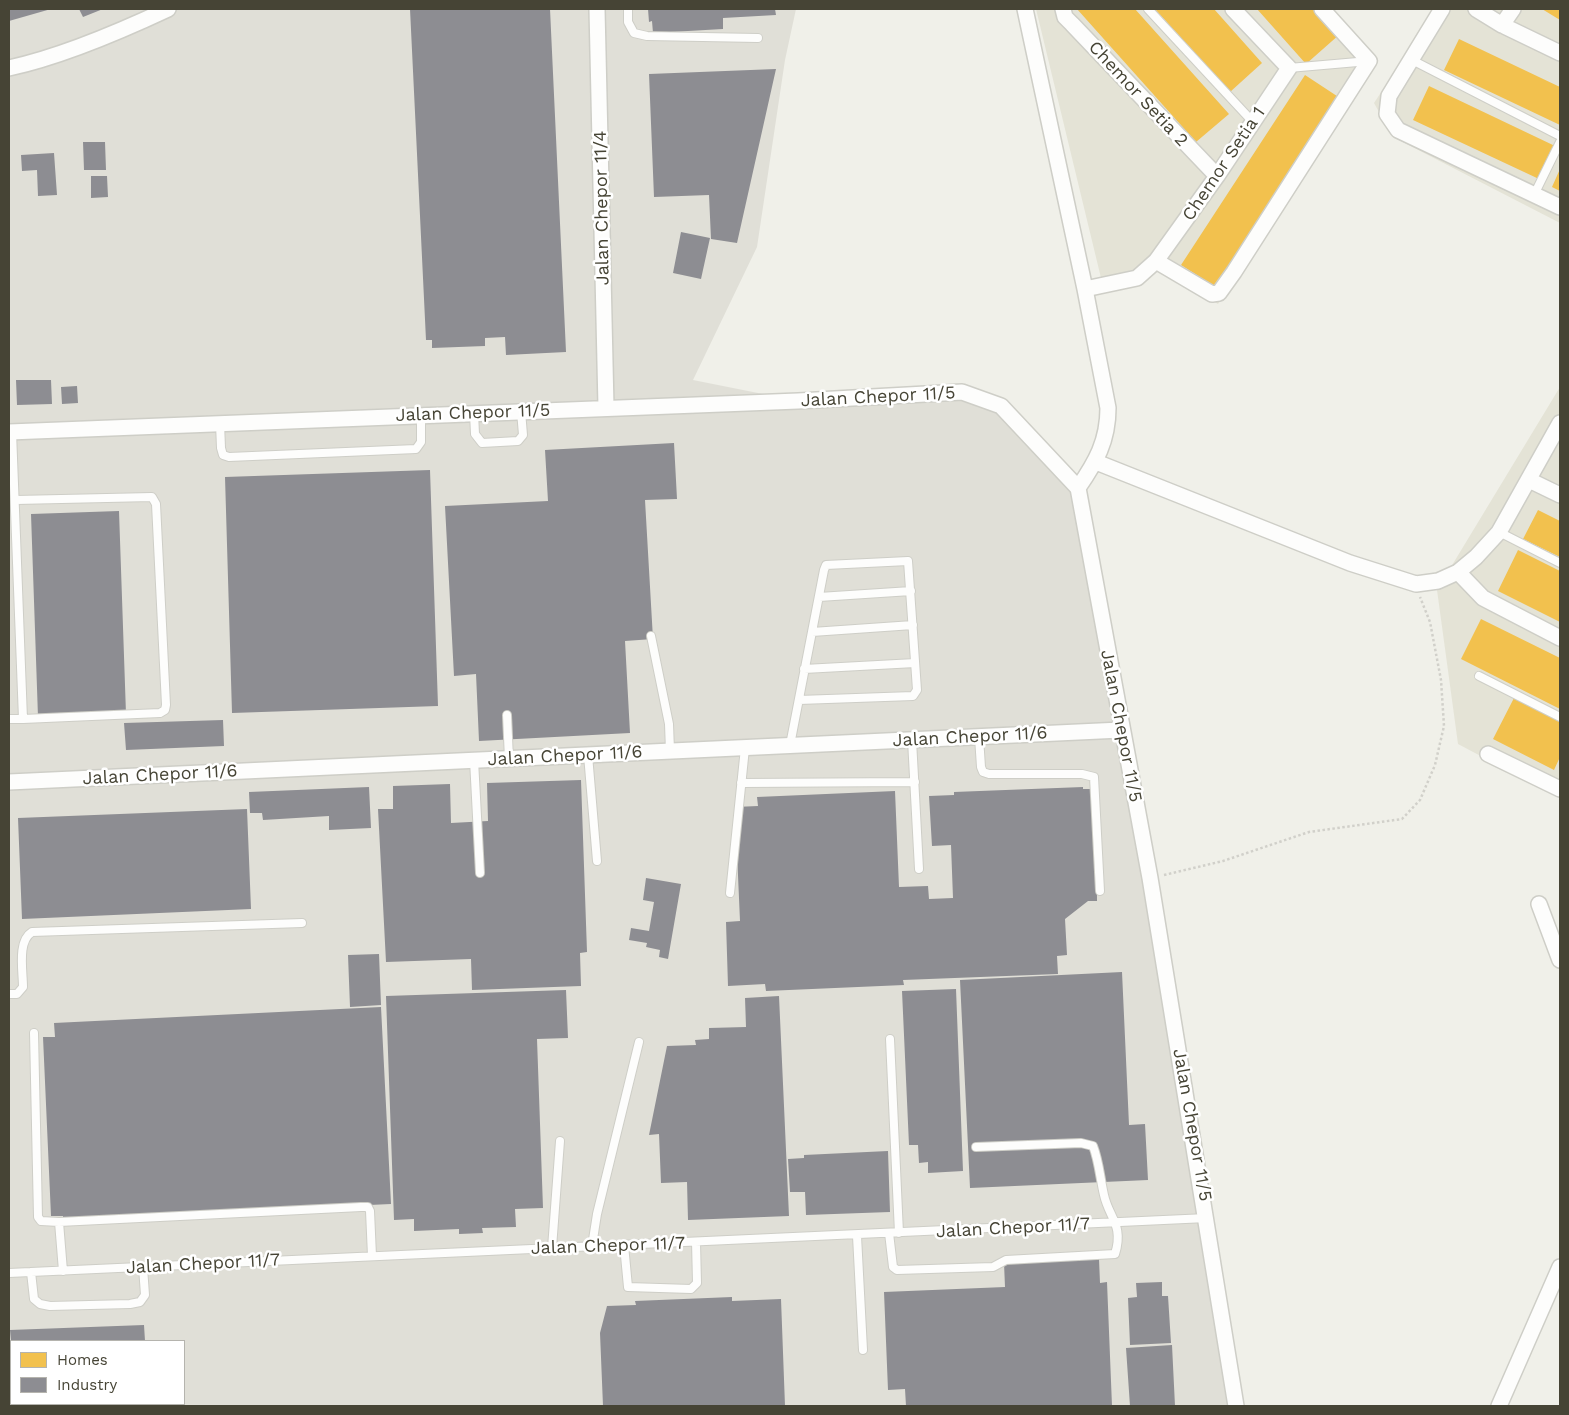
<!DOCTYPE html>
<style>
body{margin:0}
#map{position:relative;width:1569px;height:1415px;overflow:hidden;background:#f0f0e9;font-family:"Work Sans",sans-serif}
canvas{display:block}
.frame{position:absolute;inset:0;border:10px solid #464435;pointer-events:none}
.legend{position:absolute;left:10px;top:1340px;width:175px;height:65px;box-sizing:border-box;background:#fff;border:1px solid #b5b4ae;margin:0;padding:6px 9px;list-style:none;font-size:15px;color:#464435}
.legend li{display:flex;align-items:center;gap:10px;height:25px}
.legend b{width:25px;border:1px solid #b5b4ae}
</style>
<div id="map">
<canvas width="1569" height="1415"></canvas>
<div class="frame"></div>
<ul class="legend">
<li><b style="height:14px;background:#f2c14e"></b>Homes</li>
<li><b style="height:14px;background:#8d8d92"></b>Industry</li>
</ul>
</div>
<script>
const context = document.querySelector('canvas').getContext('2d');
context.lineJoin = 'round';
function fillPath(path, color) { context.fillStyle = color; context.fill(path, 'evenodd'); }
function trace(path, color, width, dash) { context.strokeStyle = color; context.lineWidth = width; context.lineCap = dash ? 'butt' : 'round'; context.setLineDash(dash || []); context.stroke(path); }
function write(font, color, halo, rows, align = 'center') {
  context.font = font + ' "Work Sans",sans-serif'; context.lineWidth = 5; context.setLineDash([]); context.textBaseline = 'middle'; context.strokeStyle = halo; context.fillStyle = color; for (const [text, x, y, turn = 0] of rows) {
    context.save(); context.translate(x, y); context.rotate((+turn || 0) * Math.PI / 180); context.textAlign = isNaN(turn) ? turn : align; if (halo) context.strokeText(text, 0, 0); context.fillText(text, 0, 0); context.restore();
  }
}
fillPath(new Path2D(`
 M1036 9H1330L1377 61 1218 304 1158 268 1101 278Z
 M1436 9H1560V223L1393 137 1374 103Z
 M1560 387V798L1458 744 1437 590Z`), '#e4e3d6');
fillPath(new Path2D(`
 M9 9H796L785 60 757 247 693 380 798 401 962 392 1001 406 1086 491 1236 1406H9ZM11 1341H184V1404H11Z`), '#e0dfd7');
fillPath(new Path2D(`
 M1077 9H1135L1229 114 1196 142Z
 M1155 9H1214L1262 63 1230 92Z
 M1257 9H1317L1340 34 1306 64Z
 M1542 9H1560V20Z
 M1459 39 1560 87V125L1444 70Z
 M1305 75 1343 100 1219 289 1181 265Z
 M1429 86 1555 146 1539 179 1413 120Z
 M1560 169V191L1552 187Z
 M1538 510 1560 521V557L1523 539Z
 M1518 550 1560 571V622L1498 591Z
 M1481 619 1560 658V709L1461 659Z
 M1514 698 1560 721V757L1554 770 1493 739Z`), '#f2c14e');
fillPath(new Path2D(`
 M9 9H51L9 21Z
 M79 9H103L83 17Z
 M410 9H550L566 352 506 355 505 337 485 338V346L432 348V340H426Z
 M648 9H775L776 15 723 18V29L653 33 652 21 649 22Z
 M776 69 737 243 711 239 709 195 654 197 649 74Z
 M83 142H105L106 170H84Z
 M54 153 57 195 38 196 37 170 22 171 21 155Z
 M91 176H107L108 197 91 198Z
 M681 232 710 238 701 279 673 273Z
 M16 380H51L52 404 17 405Z
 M77 386 78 403 62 404 61 387Z
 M674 443 677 499 645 500 653 639 625 641 630 733 479 741 476 674 454 676 445 506 548 501 545 450Z
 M430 470 438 706 232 713 225 477Z
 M119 511 126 714 38 717 31 514Z
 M223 720 224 746 126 750 124 723Z
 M581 780 587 952 580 953 581 986 472 990 471 959 386 962 378 809H393V786L450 784 451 823 488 821 487 783Z
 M369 787 371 828 329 830V816L263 820 262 813H250L249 792Z
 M1083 787V789H1096L1097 901H1088L1065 919 1067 955 1057 956 1058 974 903 980 904 985 766 991 765 984 728 986 726 922 740 921 735 807 758 806 757 797 895 791 899 887 928 886 929 899 953 898 951 845 932 846 929 796 954 795V792Z
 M247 809 251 909 22 919 18 818Z
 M646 878 681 884 668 959 659 957 660 950 646 947 647 943 629 940 631 928 649 931 654 902 643 900Z
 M379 954 381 1005 350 1007 348 955Z
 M1122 972 1129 1125 1145 1124 1148 1180 970 1188 960 980Z
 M956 989 963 1171 928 1173V1162L919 1163 918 1145H909L902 991Z
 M566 990 568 1038 537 1039 543 1208 515 1209 516 1227 482 1228 483 1233 459 1234V1229L414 1231V1219L394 1220 386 996Z
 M779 996 789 1216 688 1220 687 1182 661 1183 659 1134 649 1135 667 1046 696 1045 695 1040 709 1039V1028L746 1027 745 998Z
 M381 1007 391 1204 63 1219V1216H51L43 1037H55L54 1023Z
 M888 1151 890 1212 806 1215 805 1192H790L788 1159 804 1158V1155Z
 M1099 1259 1100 1283 1107 1282 1112 1406H906L905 1389 888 1390 884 1292 1005 1287 1004 1263Z
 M1162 1282V1296H1168L1171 1343 1130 1345 1128 1298 1137 1297 1136 1283Z
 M732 1297V1301L781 1299 785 1406H603L600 1333 607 1306 636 1305 635 1301Z
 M144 1325 145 1341H11L10 1330Z
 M1172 1345 1175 1406H1130L1126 1348Z
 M18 1404H143V1406H18Z`), '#8d8d92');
const service = new Path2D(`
 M628 9V22L634 33 647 36 758 38
 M1148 9 1252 121
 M1410 59 1560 136
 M1289 68 1369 61
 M1534 195 1560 142
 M474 413 475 434 482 443 518 441 523 435 521 411
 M220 423 221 448 223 455 229 457 416 449 421 442V415
 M16 500 152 497 156 504 166 705 165 710 160 713 23 719
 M1499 532 1560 563
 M819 597 911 591
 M812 632 913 625
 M651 636 669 724 670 751
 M804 669 915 663
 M1479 676 1560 717
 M507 715 509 759
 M9 719H23L12 432
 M979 737 981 767 983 772 989 774H1082L1094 777 1100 891
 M912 740 919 869
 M790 745 824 570 826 565 908 561 917 690 913 696 799 700
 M588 755 597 861
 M474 760 480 873
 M741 783 915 782
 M730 893 745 748
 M9 994H17L23 987C23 971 17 941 32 932L302 923
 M34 1033 38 1217 41 1221 59 1222
 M890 1039 899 1233
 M889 1233 893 1267 897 1270 993 1267 1006 1260 1115 1254C1124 1225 1109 1218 1104 1195 1100 1178 1099 1161 1093 1146L1081 1143 976 1147
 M857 1236 863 1350
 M624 1245 628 1287 691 1289 697 1283 696 1242
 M592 1246 597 1214 639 1042
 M552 1248 560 1141
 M63 1271 59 1222 361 1207H368L370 1211 372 1256
 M31 1272 34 1299 40 1304 50 1306 130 1304 140 1302 145 1295 143 1267
 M9 1273 1207 1218`);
const minor = new Path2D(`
 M597 9 606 407
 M1025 9 1085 289 1108 408C1108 441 1096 462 1078 488
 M1063 9 1065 17 1072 24 1217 176
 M1442 9 1389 96 1387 114 1398 130 1560 207
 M1476 9 1502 25 1560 53
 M1502 25 1513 9
 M9 68C60 57 121 31 168 9
 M1156 261 1212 294 1219 293 1234 272 1369 61 1322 9
 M1085 289 1137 278 1156 261 1217 176 1289 68 1233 9
 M9 432 798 401 962 392 1001 406 1078 488 1150 878 1236 1406
 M1096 462 1350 563 1416 584 1438 581 1458 572 1476 557 1499 532 1560 423
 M1529 480 1560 495
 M1458 572 1483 598 1560 638
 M1488 754 1560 789
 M9 782 1121 730
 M1539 904 1560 960
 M1499 1406 1560 1267`);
trace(service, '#cecec7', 10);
trace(minor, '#cecec7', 18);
trace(new Path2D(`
 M1164 875 1223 861 1309 832 1402 819 1420 800 1435 765 1444 726 1441 680 1430 622 1420 597`), '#d1d0ca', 2.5, [2.5, 2.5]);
trace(service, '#fdfdfc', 8);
trace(minor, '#fdfdfc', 15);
write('18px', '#464435', '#fff', [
 ["Chemor Setia 2",1138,94,47],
 ["Chemor Setia 1",1224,164,-56],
 ["Jalan Chepor 11/4",602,208,-91],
 ["Jalan Chepor 11/5",878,397,-3],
 ["Jalan Chepor 11/5",473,413,-2],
 ["Jalan Chepor 11/5",1121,726,79],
 ["Jalan Chepor 11/6",970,737,-3],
 ["Jalan Chepor 11/6",565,756,-3],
 ["Jalan Chepor 11/6",160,775,-3],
 ["Jalan Chepor 11/5",1192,1125,80],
 ["Jalan Chepor 11/7",1013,1228,-3],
 ["Jalan Chepor 11/7",608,1246,-2],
 ["Jalan Chepor 11/7",203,1264,-3]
]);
</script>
